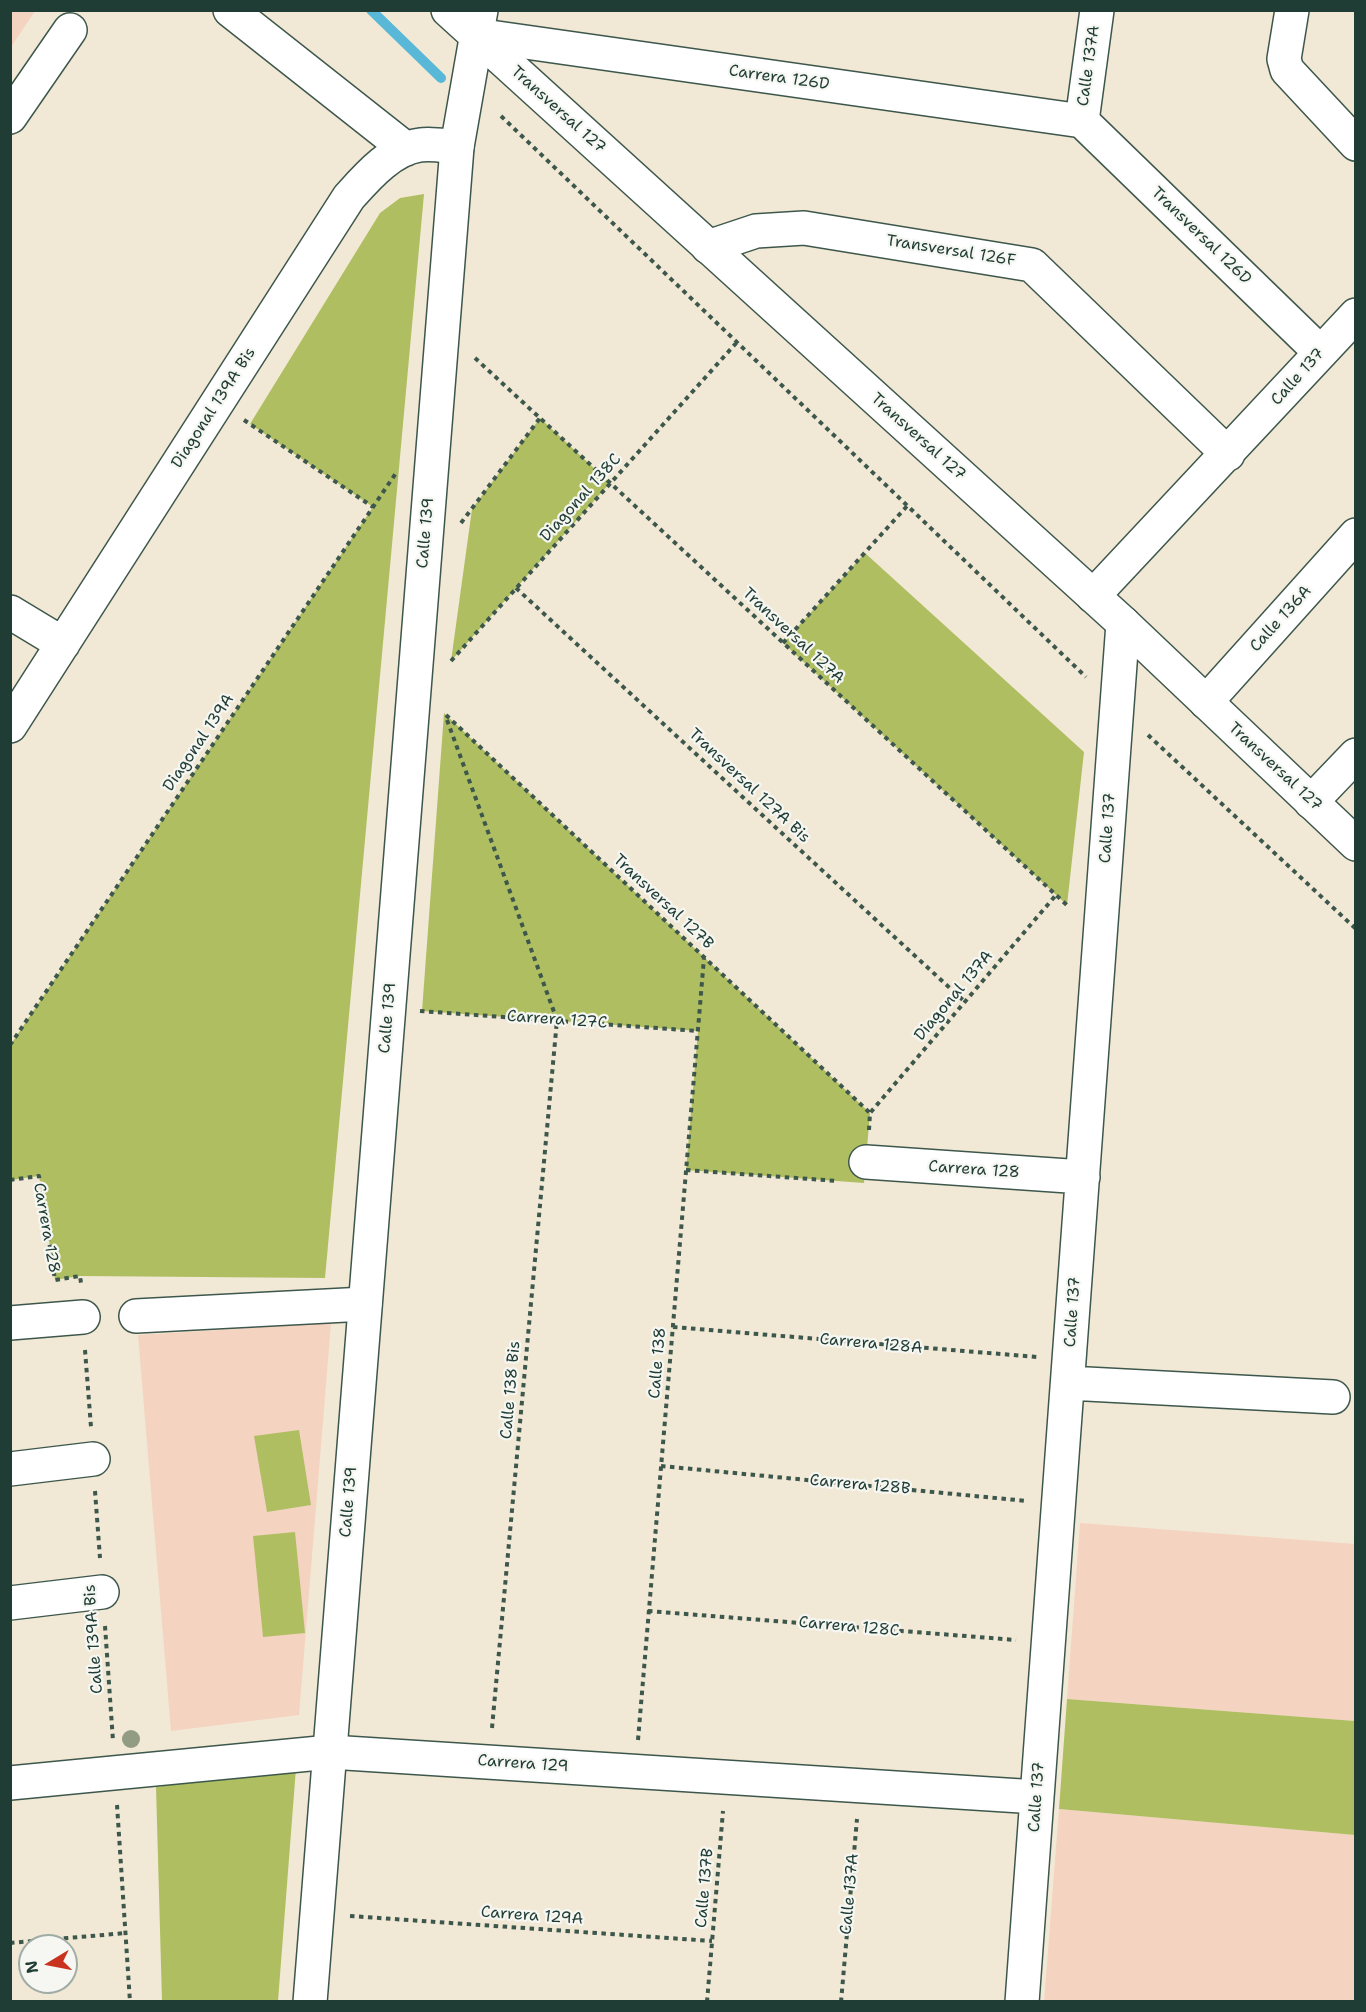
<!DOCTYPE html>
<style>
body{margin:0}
#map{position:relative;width:1366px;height:2012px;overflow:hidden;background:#f1e9d5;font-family:"Shantell Sans",sans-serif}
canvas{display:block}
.frame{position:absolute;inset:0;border:12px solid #1f3d34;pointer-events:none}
.north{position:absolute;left:18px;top:1934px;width:60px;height:60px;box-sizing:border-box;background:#f6f6f2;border:2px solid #a0aca6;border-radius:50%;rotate:260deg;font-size:16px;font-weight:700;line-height:24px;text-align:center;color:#1f3d34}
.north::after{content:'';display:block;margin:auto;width:21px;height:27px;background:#c8321e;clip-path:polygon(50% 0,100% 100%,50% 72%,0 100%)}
</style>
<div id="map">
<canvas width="1366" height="2012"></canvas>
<div class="frame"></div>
<div class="north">N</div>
</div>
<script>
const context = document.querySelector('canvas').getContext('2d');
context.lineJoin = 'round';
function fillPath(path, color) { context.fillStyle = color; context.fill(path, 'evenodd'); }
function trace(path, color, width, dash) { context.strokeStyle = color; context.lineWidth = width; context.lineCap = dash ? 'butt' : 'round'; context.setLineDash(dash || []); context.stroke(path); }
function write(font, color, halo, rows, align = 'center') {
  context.font = font + ' "Shantell Sans",sans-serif'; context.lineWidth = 4.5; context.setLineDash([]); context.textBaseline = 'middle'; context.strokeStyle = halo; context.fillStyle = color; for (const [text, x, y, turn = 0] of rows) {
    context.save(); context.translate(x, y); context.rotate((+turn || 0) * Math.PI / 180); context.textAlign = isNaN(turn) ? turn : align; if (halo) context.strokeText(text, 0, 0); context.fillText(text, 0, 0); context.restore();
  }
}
fillPath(new Path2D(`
 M11 10 35 11 11 47 10 11Z
 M331 1323 299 1715 171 1731 138 1335Z
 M1080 1523 1355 1544V1721L1067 1699Z
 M1059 1809 1355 1835V2001L1044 2002Z`), '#f4d3c0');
fillPath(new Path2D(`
 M424 194 325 1278 80 1276 55 1280 39 1176 11 1180V1044L373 507 250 424 380 213 400 198Z
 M540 418 610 483 451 661 472 509Z
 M865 553 1084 752 1067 905 783 643Z
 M444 713 870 1113 864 1183 686 1170 698 1031 422 1011Z
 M299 1430 311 1505 267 1512 254 1436Z
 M295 1532 305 1633 263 1637 253 1536Z
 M1067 1699 1355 1721V1835L1059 1809Z
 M296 1768 278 2001H162L156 1787Z`), '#afbe61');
trace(new Path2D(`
 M371 10 441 78`), '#59b7d7', 10);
const minor = new Path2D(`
 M230 10 406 149
 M1292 10 1284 59 1287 70 1356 144
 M476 35 1082 121
 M10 117 70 30
 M1082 121 1320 352
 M1082 121 1097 10
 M708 247 756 231 804 228 1032 265 1228 454
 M1093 596 1356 315
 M10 612 63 644
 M1206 702 1356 535
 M10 726 349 197C367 177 391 149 420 145 432 143 445 146 457 147
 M1311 802 1356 755
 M866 1162 1083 1177
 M136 1316 365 1304
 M10 1323 83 1317
 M1068 1383 1333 1397
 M10 1469 93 1459
 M10 1603 102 1592
 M10 1783 330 1752 1037 1797
 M1022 2002 1123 623`);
const major = new Path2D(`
 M448 10 1123 623 1356 844
 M310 2002 457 147 481 10`);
trace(minor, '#3e574c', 36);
trace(major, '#3e574c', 36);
trace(new Path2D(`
 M501 116 1086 677
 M475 358 1069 907
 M244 420 373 507
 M461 523 540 418
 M516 588 965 1002
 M783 643 908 505
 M451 661 738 341
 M446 715 870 1113
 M447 720 557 1020 492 1728
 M1148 735 1356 929
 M420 1011 698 1031
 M10 1045 396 473
 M869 1130 870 1113 1056 895
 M686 1170 838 1181
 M10 1180 39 1176 55 1280 80 1276 81 1283
 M673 1327 1037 1357
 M85 1350 91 1427
 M661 1466 1027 1501
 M95 1491 100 1558
 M648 1611 1016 1640
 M105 1626 113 1741
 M638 1740 704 958
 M117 1805 130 2002
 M350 1916 712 1941
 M10 1943 126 1933
 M707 2002 723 1811
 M841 2002 857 1819`), '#3e574c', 4, [4.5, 4.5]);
trace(minor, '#fff', 33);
trace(major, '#fff', 33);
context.fillStyle = '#919c82';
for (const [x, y] of [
 [131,1739]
]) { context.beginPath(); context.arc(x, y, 9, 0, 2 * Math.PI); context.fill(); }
write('16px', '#1f3d34', '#f6f6f2', [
 ["Calle 137A",1089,66,-82],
 ["Carrera 126D",779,78,8],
 ["Transversal 127",558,110,42],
 ["Transversal 126D",1201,236,44],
 ["Transversal 126F",951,251,9],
 ["Calle 137",1298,377,-48],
 ["Diagonal 139A Bis",214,408,-57],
 ["Transversal 127",918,437,42],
 ["Diagonal 138C",581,498,-48],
 ["Calle 139",426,533,-85],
 ["Calle 136A",1281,619,-48],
 ["Transversal 127A",793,636,43],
 ["Diagonal 139A",199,743,-56],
 ["Transversal 127",1275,767,43],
 ["Transversal 127A Bis",749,786,43],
 ["Calle 137",1108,828,-86],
 ["Transversal 127B",663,902,43],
 ["Diagonal 137A",954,996,-50],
 ["Calle 139",388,1018,-85],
 ["Carrera 127C",557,1020,4],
 ["Carrera 128",974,1170,4],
 ["Carrera 128",46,1228,80],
 ["Calle 137",1073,1312,-86],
 ["Carrera 128A",871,1344,5],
 ["Calle 138",658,1363,-85],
 ["Calle 138 Bis",511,1390,-85],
 ["Carrera 128B",860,1485,5],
 ["Calle 139",349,1502,-85],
 ["Carrera 128C",849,1627,5],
 ["Calle 139A Bis",94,1639,-94],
 ["Carrera 129",523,1764,4],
 ["Calle 137",1037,1797,-86],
 ["Calle 137B",705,1888,-85],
 ["Calle 137A",850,1894,-85],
 ["Carrera 129A",532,1916,4]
]);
</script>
